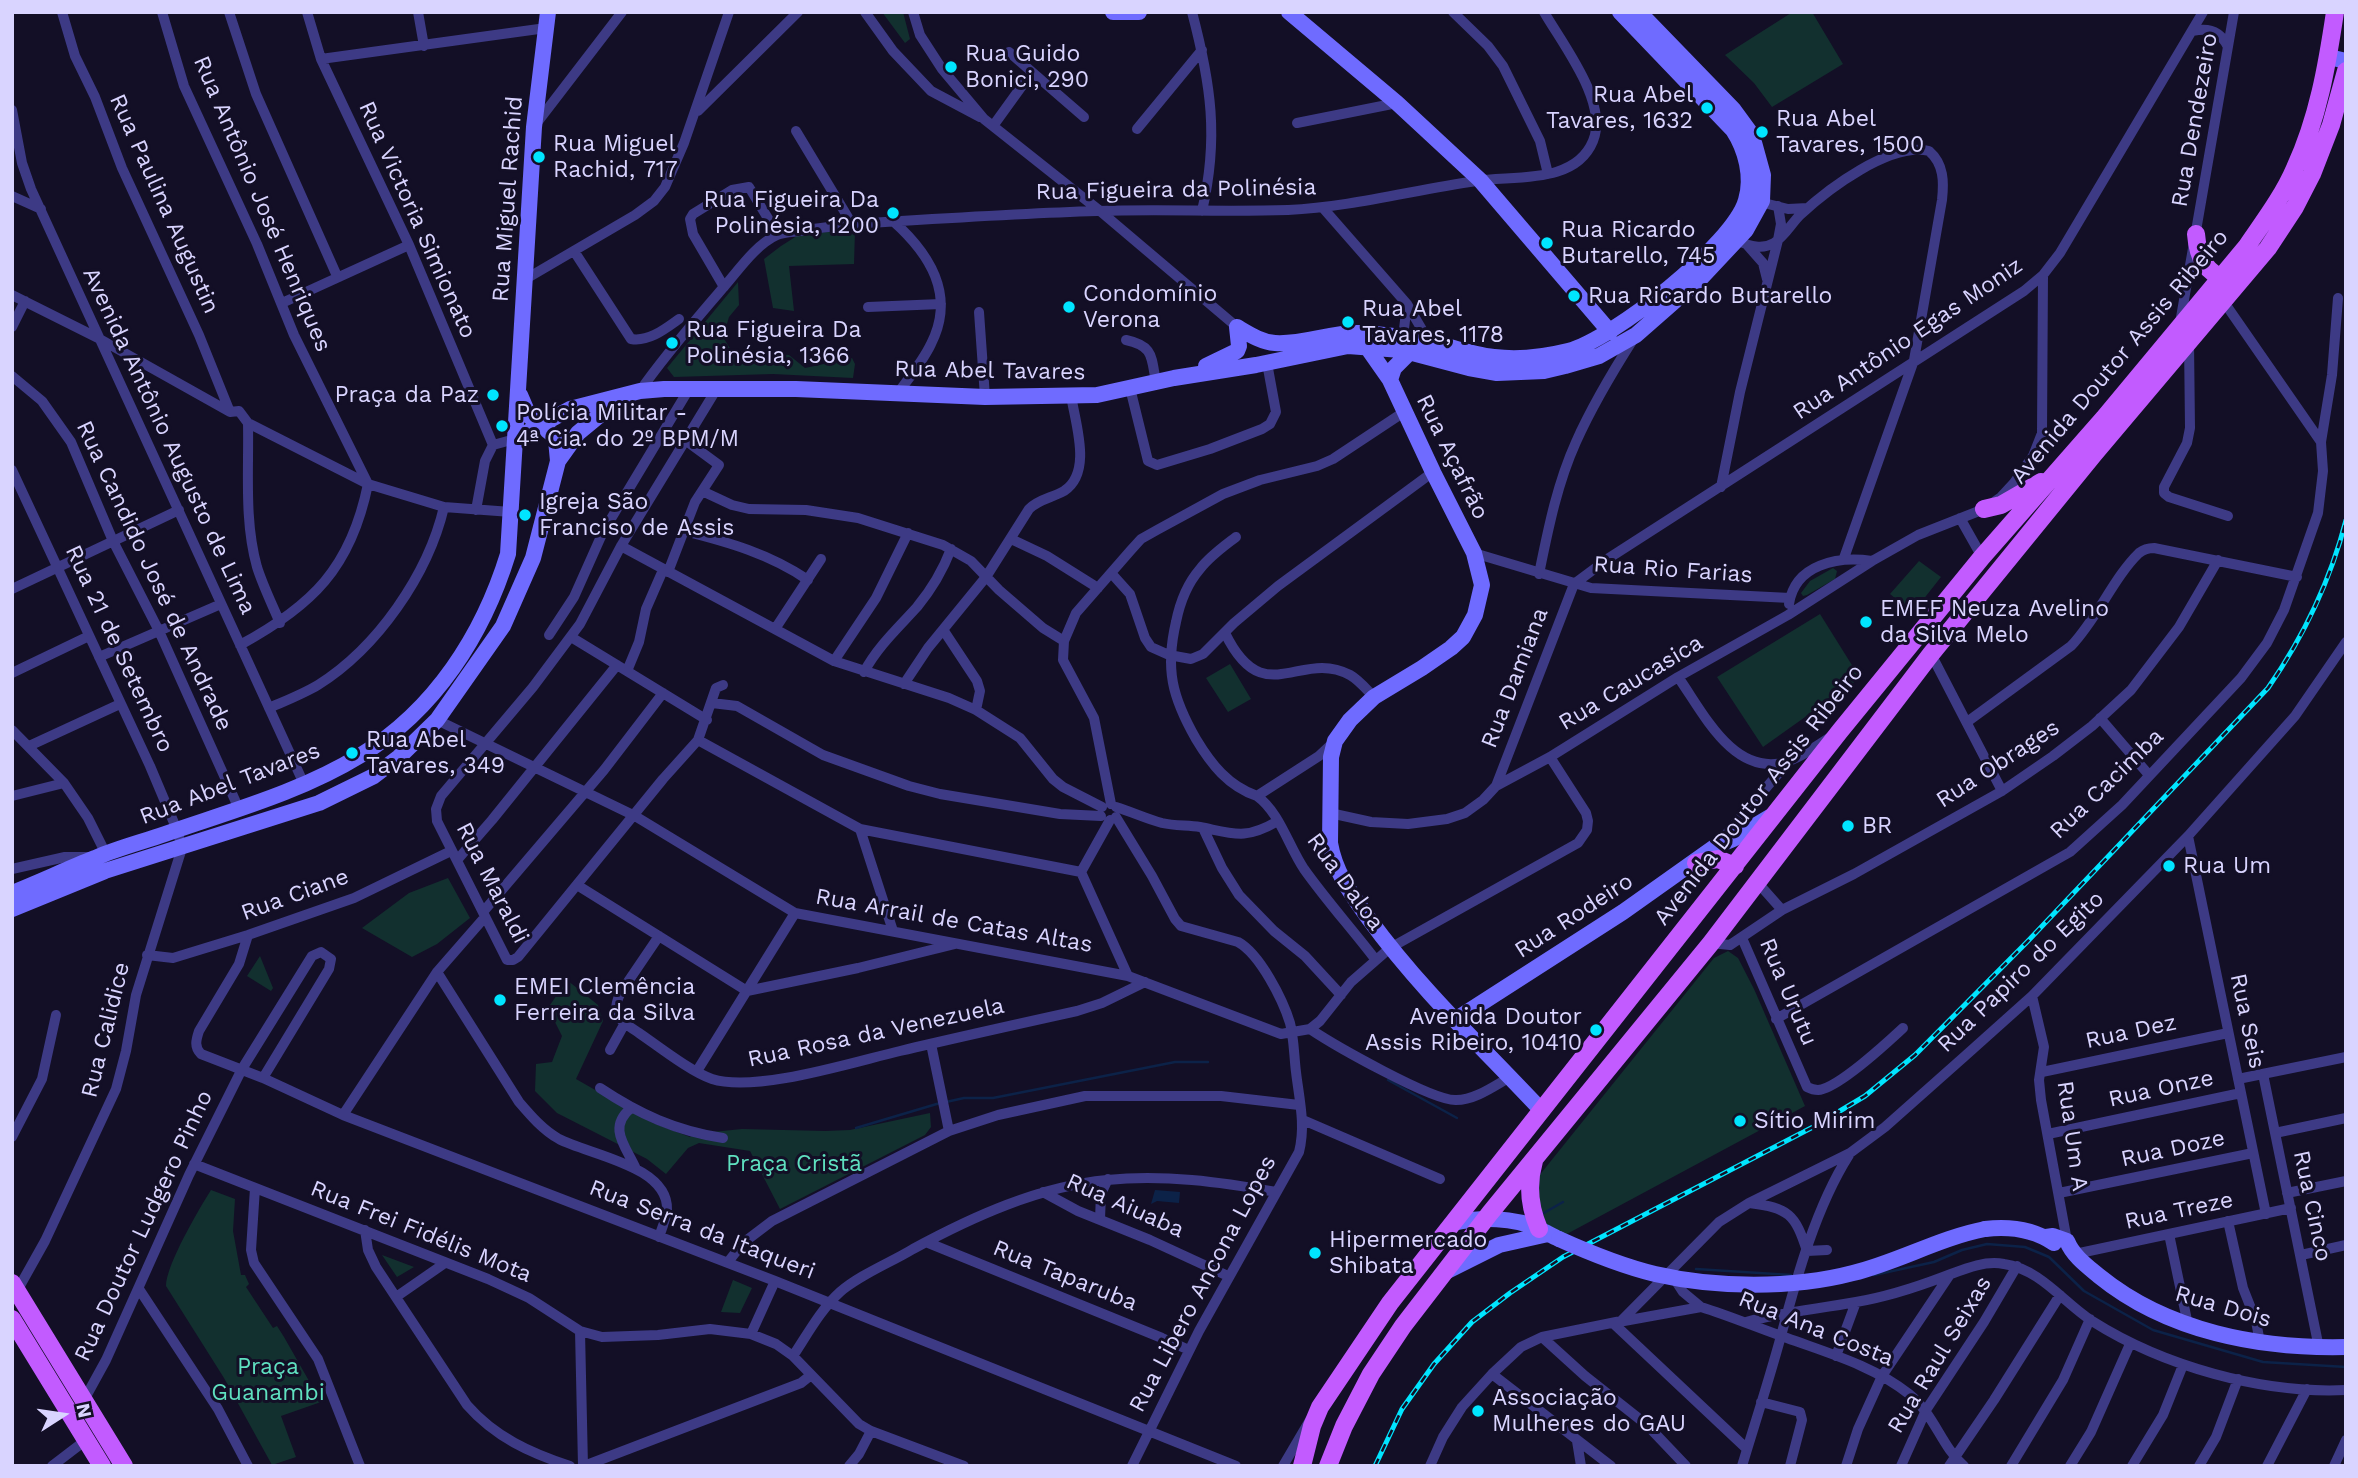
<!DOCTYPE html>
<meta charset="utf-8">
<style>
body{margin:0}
#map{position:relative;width:2358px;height:1478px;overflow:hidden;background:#130f26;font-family:"Work Sans",sans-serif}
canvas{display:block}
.frame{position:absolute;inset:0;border:14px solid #d9d4ff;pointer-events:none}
.north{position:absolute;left:28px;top:1380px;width:70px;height:70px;-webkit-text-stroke:5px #130f26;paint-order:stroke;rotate:78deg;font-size:19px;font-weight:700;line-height:28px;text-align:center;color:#d9d4ff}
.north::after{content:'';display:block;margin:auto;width:24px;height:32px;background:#d9d4ff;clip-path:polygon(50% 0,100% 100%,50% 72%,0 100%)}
</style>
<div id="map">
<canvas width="2358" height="1478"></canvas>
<div class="frame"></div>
<div class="north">N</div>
</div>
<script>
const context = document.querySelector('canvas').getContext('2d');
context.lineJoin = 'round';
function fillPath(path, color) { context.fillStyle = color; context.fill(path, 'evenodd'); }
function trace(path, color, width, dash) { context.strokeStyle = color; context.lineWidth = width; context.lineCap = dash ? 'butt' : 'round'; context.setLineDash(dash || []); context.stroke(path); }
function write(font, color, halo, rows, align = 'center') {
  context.font = font + ' "Work Sans",sans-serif'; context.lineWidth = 6; context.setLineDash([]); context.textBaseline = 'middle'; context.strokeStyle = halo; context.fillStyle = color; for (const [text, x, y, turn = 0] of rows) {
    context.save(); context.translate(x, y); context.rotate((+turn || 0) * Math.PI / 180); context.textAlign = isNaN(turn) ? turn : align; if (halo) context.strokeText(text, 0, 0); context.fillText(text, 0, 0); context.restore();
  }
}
fillPath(new Path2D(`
 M882 12H903L910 39 905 43Z
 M1801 12H1812L1843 64 1772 107 1754 83 1725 55 1791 13 1800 14Z
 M855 230 854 264 789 266 794 311 773 308 764 259 781 246 800 234Z
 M738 282 739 305 729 317 723 337 731 350 789 355 805 368 852 358 855 364 853 378 773 374 674 377 667 368Z
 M1919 561 1941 577 1915 610 1902 604 1890 594Z
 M1833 568 1837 571 1835 579 1807 595 1803 596 1801 593 1810 581Z
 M1820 614 1860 678 1763 747 1717 677Z
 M1230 664 1251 699 1228 712 1206 678Z
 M448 878 470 918 437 944 412 957 362 928 409 893Z
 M1728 951 1738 958 1754 989 1805 1106 1565 1235 1545 1223 1532 1208 1538 1177 1714 958Z
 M260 956 273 988 271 991 247 976Z
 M567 980 598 1005 603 1021 576 1079 653 1123 690 1137 693 1134 742 1129 825 1131 850 1130 930 1113 931 1127 925 1135 780 1209 750 1151 699 1143 688 1148 666 1174 647 1159 557 1113 535 1091 536 1064 552 1062 562 1036 548 1008Z
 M211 1190 235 1199 233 1231 241 1275H245L249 1284 246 1287 273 1328 277 1326 284 1337 321 1402 281 1416 296 1457 272 1465 224 1378 166 1286C166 1265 199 1209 211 1190Z
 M382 1255 414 1267 397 1277Z
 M733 1280 752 1288 740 1313 721 1312Z`), '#12302f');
fillPath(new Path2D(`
 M1155 1190 1180 1192 1179 1203 1157 1201 1151 1204Z`), '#0c2248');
trace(new Path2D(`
 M1388 1080 1457 1118
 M946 1102 964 1098H993L1175 1062H1208
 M856 1128 940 1103
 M1542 1214 1563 1202
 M1696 1269 1791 1275
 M1874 1275 1934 1262 1962 1250 1987 1244 2025 1247 2049 1257 2084 1291 2153 1330 2263 1362 2346 1367`), '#0c2248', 2.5);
trace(new Path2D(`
 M62 12 75 56 95 97 122 168 199 335 230 412
 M162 12 184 86 257 244 294 335 368 484
 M229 12 256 94 337 276
 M307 12 321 59 409 245 493 445
 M418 12 424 46
 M865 12 893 51 931 91 980 117
 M913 12 920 35 942 69 984 119 1100 211 1237 327
 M1192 12C1211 84 1219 138 1202 211
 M1453 12 1488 46 1503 66 1540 141 1548 174
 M2193 31C2210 27 2221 32 2228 47
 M1009 52 1032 72
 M321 59 546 28
 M12 110 22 163 31 189 304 784
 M698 111 798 12
 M1297 123 1397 103
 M536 124 622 12
 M993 126 1032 72 1084 117
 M1137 129 1202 50
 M796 131 852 224
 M12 196 41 209
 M1756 201 1788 209 1808 208
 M1323 208 1407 304 1431 345
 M893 221C930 254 956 295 931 344 923 361 909 378 898 393
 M1738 241C1750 246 1762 250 1774 243 1784 237 1792 223 1800 215 1828 189 1890 142 1929 151 1944 164 1944 182 1942 200L1914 360 1844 558
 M1748 246 1763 263 1767 279
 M574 251 631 339C649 342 665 329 679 319
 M524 280 635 215 654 201 665 187 684 143 729 12
 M724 287 693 234 690 219 693 214 732 190 749 187 775 230
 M12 295 98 338 230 412 239 411 248 423 368 484 444 507 511 512
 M2224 302 2321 442
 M282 303 409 245
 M868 307 941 304
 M979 312 985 397
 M2180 323 2234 12
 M12 327 25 301
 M1403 337 1407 304
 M1126 340C1154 346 1151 357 1156 382
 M2189 342 2190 428 2187 443 2164 487V493L2169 497 2228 516
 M12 376 42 401 71 442 113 541 159 631 239 809
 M1130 388 1148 461 1157 465 1210 449 1262 429 1270 424 1276 412 1267 363
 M716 390 621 546 580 624 533 687 441 796 436 809 437 821 507 960H513L518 957 663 779 698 740 716 688 723 685
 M640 391C665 355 694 322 722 289 738 271 755 245 777 235 784 232 793 232 800 231 834 225 867 223 901 221 966 217 1032 213 1097 211 1161 209 1224 212 1288 210 1351 207 1413 190 1476 181 1513 175 1575 185 1593 141 1609 103 1563 45 1544 12
 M248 423C249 470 244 521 257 567 263 586 272 604 280 623
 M12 470 150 766 177 830 182 848 136 995 126 1051 116 1089 45 1241 17 1291
 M1721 487 1740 392 1778 240 1781 224 1778 206
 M702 491 732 505 749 509 806 510 858 518 943 545 971 561 999 590 1043 628 1064 641
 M476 510 485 461 493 445 515 439
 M1960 518 1982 557
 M684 531C728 542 770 554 808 580
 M1236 537C1223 547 1210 556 1200 569 1187 584 1180 602 1176 622 1165 669 1172 697 1196 739 1211 764 1228 786 1257 796L1319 756 1334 742
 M1011 539 1047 556 1098 588
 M621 546 834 661 949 698 976 710 1020 738 1053 779 1063 787 1102 807
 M1474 553 1591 588 1790 598
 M668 572 695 502 719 465 685 440
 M1112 574 1130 594 1145 638 1151 647 1169 655 1191 659 1203 654 1234 623 1278 586 1433 472
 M1539 574C1548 530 1557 484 1576 442 1592 406 1613 371 1634 338
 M12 589 179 510
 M1789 604C1795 564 1838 556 1872 561
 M775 629 821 559
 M944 631 977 681 980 691 976 710
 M1225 633C1264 713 1300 648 1350 675 1359 680 1367 690 1374 697
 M549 635 574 597 603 532 689 389
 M571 637 707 720
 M240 645C312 606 351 568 368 484
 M1931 654 2002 791
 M99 657 221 604
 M834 661 876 598 908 533
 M627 671 639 642 646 609 663 570
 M864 672C878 646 898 628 917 607 931 590 943 570 951 549
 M12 673 89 636
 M1678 677C1703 712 1733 777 1786 762 1802 757 1815 747 1829 738
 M904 684 928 648 986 577 1029 509C1039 499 1052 498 1064 491 1093 472 1075 423 1071 395
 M712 703 737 706 823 755 909 786 940 794 1060 814 1101 816
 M269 708C285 701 303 694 318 685 377 648 428 575 444 507
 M2100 718 2149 775
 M437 720 635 816 795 913 1128 976 1281 1034 1310 1029 1320 1021 1351 982 1390 948 1578 843 1587 830 1588 821 1586 813 1550 757
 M1967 722 2071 646C2097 619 2114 577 2139 553 2144 549 2149 548 2154 548L2297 577
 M12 730 64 783 88 818 106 854
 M698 740 860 829 1081 872
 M29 746 120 704
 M1496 786 1574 584 1609 558 2024 291 2043 275 2060 253 2203 12
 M12 796 64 783
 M1257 796C1280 813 1288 845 1304 869 1326 900 1352 929 1375 959
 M1111 804 1094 718 1063 660 1064 641 1076 613 1131 550 1141 539 1157 530 1223 494 1260 480 1317 466 1333 459 1404 412
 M1116 807C1132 812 1147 819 1162 823 1175 826 1188 825 1200 827 1235 834 1245 840 1278 821
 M1330 813 1371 822 1408 824 1447 819 1465 813 1483 800 1496 786 1550 757 1678 677 1788 615 1872 561 1918 535 1984 509 2001 497 2014 483 2033 456 2042 433 2043 275
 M1116 817 1152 876 1175 919 1181 926 1238 942C1260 954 1283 1000 1290 1023 1294 1038 1294 1056 1296 1072 1299 1098 1306 1125 1299 1152L1199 1331 1132 1466
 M1203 828 1222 868 1239 895 1274 931 1305 956 1341 995
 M860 829 893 931
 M2188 836 2266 1214
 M1718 844 1789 761
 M458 859 492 820 617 665
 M12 869 65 857H91
 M1081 872 1128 976
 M1081 872 1110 820
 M1758 883 1782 910
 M577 885 747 991 858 968 955 944
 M483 912 604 770 663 693
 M248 935 239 964 199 1031C196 1040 194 1047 201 1054L263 1078 343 1115 775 1281 1236 1466
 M659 936 621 992C609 1015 621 1021 639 1033 658 1046 691 1072 712 1079 756 1093 853 1062 900 1051 959 1037 1018 1024 1077 1011L1102 1003 1145 982
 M1742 938 1807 1087C1811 1089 1813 1090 1818 1090 1837 1089 1888 1042 1903 1028
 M1711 943 1730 945 1782 910 1854 874 2002 791 2053 756 2092 726 2131 690 2179 627 2218 560
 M147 955 173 958 248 935 354 898 451 851
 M437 972 519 1102C531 1116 543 1130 559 1139 590 1155 669 1166 667 1210 666 1219 662 1228 659 1237
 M2032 996 2044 1047 2039 1080 2041 1100 2067 1241
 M1776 1019 2070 852 2122 805 2241 678 2267 643 2284 610 2318 513 2323 471 2321 442 2332 375 2338 298
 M1310 1029C1334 1045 1432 1101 1456 1100 1475 1100 1494 1086 1510 1077
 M931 1044 949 1131
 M610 1050 625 1023
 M697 1071 795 913
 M2042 1072 2228 1033
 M2263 1074 2319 1348
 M2238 1079 2346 1057
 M600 1088C639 1114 676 1131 723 1138
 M631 1108C607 1128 626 1146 636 1169
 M343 1115 437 972 485 917
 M1303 1120 1440 1179
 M2275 1133 2346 1118
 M2048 1134 2241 1093
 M12 1137 42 1079 56 1015
 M194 1164 488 1279 529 1298 580 1331 602 1337 658 1335 710 1329 751 1334 776 1344 793 1356 859 1424 871 1431 964 1466
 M255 1188 251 1250 254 1263 318 1359 360 1466
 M1043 1192 1078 1211 1150 1240 1228 1276
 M2059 1193 2253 1153
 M2287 1193 2346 1181
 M1749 1203C1789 1208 1795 1214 1807 1251
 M1100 1219 1101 1194 1108 1179
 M2228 1221 2243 1288 2256 1321 2260 1343
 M365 1230 368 1250 376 1267 467 1405C495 1437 530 1453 570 1466
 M2169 1234 2188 1325
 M926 1242 1162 1338 1189 1350
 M1807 1251 1827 1250
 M2075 1254 2291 1208
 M2301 1255 2346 1245
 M728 1262 743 1243 772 1221 949 1131 998 1115 1085 1096H1221L1299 1105
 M1672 1275 1683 1292 1701 1307C1730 1316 1758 1328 1787 1338 1828 1353 1874 1366 1909 1394 1935 1415 1941 1446 1964 1466
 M139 1289 218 1409 248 1466
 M396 1297 445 1263
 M1624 1321 1701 1307
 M1746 1322C1782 1312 1819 1309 1856 1302 1886 1297 1914 1288 1943 1277 1962 1270 1983 1260 2004 1264 2040 1269 2063 1302 2092 1321 2163 1366 2262 1394 2346 1390
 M1613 1323 1747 1449
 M580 1331 583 1466
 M751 1334 775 1281
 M1542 1337 1585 1376 1647 1425 1686 1466
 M793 1356C807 1335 821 1309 840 1292 861 1274 890 1263 913 1249 972 1217 1040 1186 1107 1180 1163 1174 1221 1182 1276 1192
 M1836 1356 1856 1302
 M1492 1374 1611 1466
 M84 1400 106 1360 189 1175 242 1069 312 956 321 952 331 959 329 969 263 1078
 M1761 1402 1800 1412 1802 1420 1790 1466
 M1577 1441 1581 1466
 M52 1466 86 1440
 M584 1466 801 1383 811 1375
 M849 1466 859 1454 871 1431
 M1283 1466 1310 1420
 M1430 1466 1443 1437 1462 1407 1492 1374 1521 1347 1542 1337 1621 1321 1719 1222 1749 1203 1850 1153 1885 1127 1965 1056 2032 996 2188 836 2295 716 2346 642
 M1742 1466C1755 1423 1769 1380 1781 1336 1797 1276 1816 1207 1849 1155
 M1846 1466 1858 1429 1882 1376 1949 1276
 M1901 1466 1926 1410 1984 1322 2017 1266
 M1949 1466 1994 1400 2060 1295
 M2011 1466 2063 1380 2090 1319
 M2070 1466 2091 1432 2130 1344
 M2132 1466 2163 1415 2183 1365
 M2199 1466 2216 1437 2238 1379
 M2267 1466 2307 1389
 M2334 1466 2346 1440`), '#3d3a85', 10);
trace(new Path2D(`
 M1113 12H1139
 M1289 12 1397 103 1480 180 1610 332
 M2329 57 2346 61
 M1237 327C1249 334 1261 342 1275 343 1303 345 1331 332 1359 333 1382 334 1405 337 1428 341 1450 346 1471 355 1494 357 1519 360 1544 357 1568 351 1612 340 1734 244 1746 200 1753 177 1746 150 1733 130L1620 12
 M1357 333 1390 380 1433 472 1474 553 1482 585 1475 615 1463 637 1451 648 1422 668 1374 697 1350 720 1335 741 1331 757 1330 843C1335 873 1352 895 1369 919 1420 989 1483 1048 1542 1111
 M1206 366 1237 351 1239 346 1237 327
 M1390 380 1394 368 1410 352
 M520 395 529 416 553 435 556 440 558 461
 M515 439 570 409 640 391 664 389H796L985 397 1097 395 1174 378 1256 365 1348 346 1401 350 1469 368 1497 373 1544 371 1565 366 1599 356 1636 335 1701 278 1746 230 1762 201 1763 175 1752 135 1733 109 1639 12
 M12 893C40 882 67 869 95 858 118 848 142 842 165 834 231 811 301 792 361 755 435 710 483 635 508 554L534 127 548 12
 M12 909 105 871 319 803 374 776 399 757 437 720 503 626 533 558 558 461 578 433 618 400
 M1455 1020 1623 912 1716 846 1733 839 1770 817
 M1453 1223C1481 1217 1513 1217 1539 1229 1546 1232 1552 1236 1559 1239
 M1985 1229C2010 1226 2033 1229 2054 1243
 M2046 1237 2053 1236 2067 1241C2073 1256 2087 1266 2099 1276 2168 1332 2260 1349 2346 1347
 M1447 1271 1499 1245 1548 1234`), '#6f6bff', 16);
trace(new Path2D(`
 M2196 234C2198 260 2206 272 2229 282
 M1984 509 2001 505 2041 482
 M1696 863 1718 859 1735 866
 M1534 1161C1527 1185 1529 1206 1539 1229
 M12 1283 124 1466
 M12 1319 102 1466
 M1302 1466 1312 1426 1320 1407 1390 1303 1840 731 1982 557 2104 418 2247 246C2264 221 2283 196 2295 168 2318 118 2327 66 2335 12
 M1328 1466 1344 1426 1371 1374 1403 1326 1490 1213 1711 943 1931 654 2094 454 2268 248 2295 207 2312 174 2331 125 2346 71`), '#c25bff', 18);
const rail = new Path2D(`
 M1375 1466 1402 1409 1434 1364 1472 1322 1510 1293 1563 1257 1813 1127 1865 1096 1915 1055 2027 942 2268 688C2304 636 2330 582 2346 520`);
trace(rail, '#00e5ff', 5);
trace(rail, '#130f26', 2.5, [8]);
trace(new Path2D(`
 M1559 1239C1590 1253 1622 1266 1655 1274 1716 1288 1792 1289 1853 1273 1898 1262 1939 1238 1985 1229`), '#6f6bff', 16);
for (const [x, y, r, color] of [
 [951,67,7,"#00e5ff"],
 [1707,108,7,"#00e5ff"],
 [1762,132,7,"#00e5ff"],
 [539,157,7,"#00e5ff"],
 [893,213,7,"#00e5ff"],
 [1547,243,7,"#00e5ff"],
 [1574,296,7,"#00e5ff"],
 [1069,307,7,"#00e5ff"],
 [1348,322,7,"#00e5ff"],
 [672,343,7,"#00e5ff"],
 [493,395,7,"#00e5ff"],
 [502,426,7,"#00e5ff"],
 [525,515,7,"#00e5ff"],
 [1866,622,7,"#00e5ff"],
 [352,753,7,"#00e5ff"],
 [1848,826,7,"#00e5ff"],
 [2169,866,7,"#00e5ff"],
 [500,1000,7,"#00e5ff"],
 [1596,1030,7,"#00e5ff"],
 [1740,1121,7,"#00e5ff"],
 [1315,1253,7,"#00e5ff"],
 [1478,1411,7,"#00e5ff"]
]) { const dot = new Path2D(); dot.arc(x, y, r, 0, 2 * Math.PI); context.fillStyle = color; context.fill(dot); trace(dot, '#130f26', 2.5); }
write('23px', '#d9d4ff', '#130f26', [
 ["Rua Guido",965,54],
 ["Bonici, 290",965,80],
 ["Rua Abel",1693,95,"right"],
 ["Tavares, 1632",1693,121,"right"],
 ["Rua Abel",1776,119],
 ["Tavares, 1500",1776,145],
 ["Rua Miguel",553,144],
 ["Rachid, 717",553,170],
 ["Rua Figueira Da",879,200,"right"],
 ["Polinésia, 1200",879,226,"right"],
 ["Rua Ricardo",1561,230],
 ["Butarello, 745",1561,256],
 ["Condomínio",1083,294],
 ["Verona",1083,320],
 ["Rua Ricardo Butarello",1588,296],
 ["Rua Abel",1362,309],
 ["Tavares, 1178",1362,335],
 ["Rua Figueira Da",686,330],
 ["Polinésia, 1366",686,356],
 ["Praça da Paz",479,395,"right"],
 ["Polícia Militar -",516,413],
 ["4ª Cia. do 2º BPM/M",516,439],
 ["Igreja São",539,502],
 ["Franciso de Assis",539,528],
 ["EMEF Neuza Avelino",1880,609],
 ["da Silva Melo",1880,635],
 ["Rua Abel",366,740],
 ["Tavares, 349",366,766],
 ["BR",1862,826],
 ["Rua Um",2183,866],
 ["EMEI Clemência",514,987],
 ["Ferreira da Silva",514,1013],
 ["Avenida Doutor",1582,1017,"right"],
 ["Assis Ribeiro, 10410",1582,1043,"right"],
 ["Sítio Mirim",1754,1121],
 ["Hipermercado",1329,1240],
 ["Shibata",1329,1266],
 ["Associação",1492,1398],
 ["Mulheres do GAU",1492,1424]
], 'left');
write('23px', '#d9d4ff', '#130f26', [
 ["Rua Dendezeiro",2195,120,-80],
 ["Rua Figueira da Polinésia",1176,190,-1],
 ["Rua Miguel Rachid",508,199,-86],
 ["Rua Paulina Augustin",164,204,66],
 ["Rua Antônio José Henriques",262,204,67],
 ["Rua Victoria Simionato",417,220,66],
 ["Rua Antônio Egas Moniz",1908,339,-34],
 ["Avenida Doutor Assis Ribeiro",2120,357,-50],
 ["Rua Abel Tavares",990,371,1],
 ["Avenida Antônio Augusto de Lima",169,441,65],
 ["Rua Açafrão",1452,457,64],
 ["Rua Rio Farias",1673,570,4],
 ["Rua Candido José de Andrade",154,576,65],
 ["Rua 21 de Setembro",119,649,65],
 ["Rua Damiana",1515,678,-69],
 ["Rua Caucasica",1631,683,-31],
 ["Rua Obrages",1998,764,-33],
 ["Rua Abel Tavares",230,784,-21],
 ["Rua Cacimba",2107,784,-44],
 ["Avenida Doutor Assis Ribeiro",1759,795,-52],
 ["Rua Daloa",1345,882,54],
 ["Rua Maraldi",492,883,63],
 ["Rua Ciane",295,895,-20],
 ["Rua Rodeiro",1574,916,-33],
 ["Rua Arrail de Catas Altas",954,921,10],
 ["Rua Papiro do Egito",2021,972,-44],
 ["Rua Urutu",1788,992,67],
 ["Rua Seis",2247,1021,78],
 ["Rua Calidice",106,1030,-76],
 ["Rua Dez",2131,1032,-12],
 ["Rua Rosa da Venezuela",876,1033,-12],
 ["Rua Onze",2161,1089,-12],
 ["Rua Um A",2072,1136,82],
 ["Rua Doze",2173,1149,-12],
 ["Rua Aiuaba",1125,1206,24],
 ["Rua Cinco",2312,1206,78],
 ["Rua Treze",2179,1211,-12],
 ["Rua Doutor Ludgero Pinho",144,1226,-65],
 ["Rua Serra da Itaqueri",702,1230,21],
 ["Rua Frei Fidélis Mota",421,1232,22],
 ["Rua Taparuba",1065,1276,22],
 ["Rua Libero Ancona Lopes",1203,1284,-62],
 ["Rua Dois",2223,1307,16],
 ["Rua Ana Costa",1816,1329,22],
 ["Rua Raul Seixas",1940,1355,-59]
]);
write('23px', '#5fe0c0', '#130f26', [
 ["Praça Cristã",794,1164],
 ["Praça",268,1367],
 ["Guanambi",268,1393]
]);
</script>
